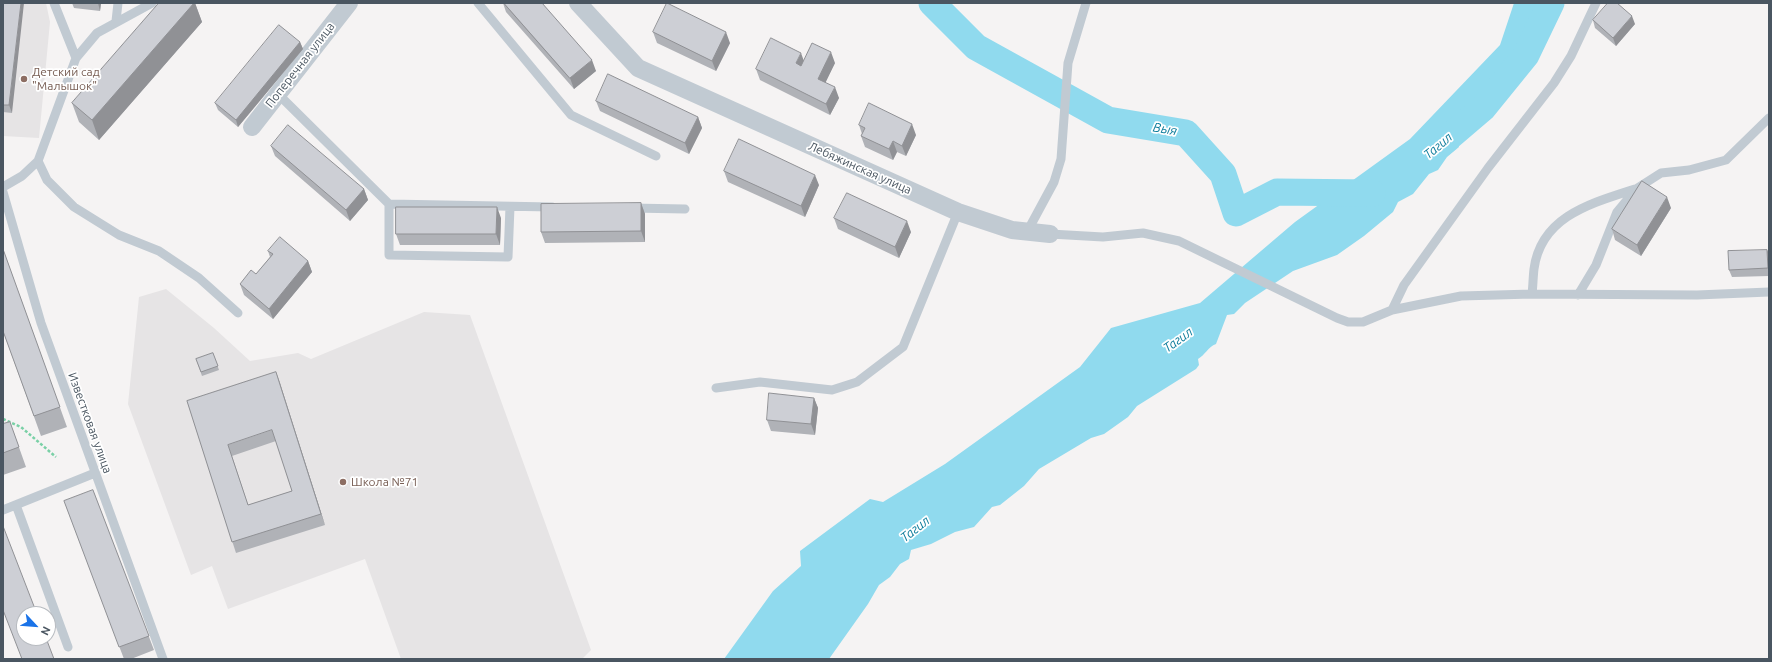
<!DOCTYPE html>
<meta charset="utf-8">
<style>
body{margin:0}
#map{position:relative;width:1772px;height:662px;overflow:hidden;background:#f5f3f3;font-family:Ubuntu,sans-serif}
canvas{display:block}
.frame{position:absolute;inset:0;border:4px solid #4a5661;pointer-events:none}
.north{position:absolute;left:16px;top:606px;width:40px;height:40px;box-sizing:border-box;background:#fff;border:1px solid #b7bbc0;border-radius:50%;rotate:116deg;font-size:11px;font-weight:700;line-height:16px;text-align:center;color:#4a5661}
.north::after{content:'';display:block;margin:auto;width:14px;height:18px;background:#1a73e8;clip-path:polygon(50% 0,100% 100%,50% 72%,0 100%)}
</style>
<div id="map">
<canvas width="1772" height="662"></canvas>
<div class="frame"></div>
<div class="north">N</div>
</div>
<script>
const context = document.querySelector('canvas').getContext('2d');
context.lineJoin = 'round';
function fillPath(path, color) { context.fillStyle = color; context.fill(path, 'evenodd'); }
function trace(path, color, width, dash) { context.strokeStyle = color; context.lineWidth = width; context.lineCap = dash ? 'butt' : 'round'; context.setLineDash(dash || []); context.stroke(path); }
function write(font, color, halo, rows, align = 'center') {
  context.font = font + ' Ubuntu,sans-serif'; context.lineWidth = 3.5; context.setLineDash([]); context.textBaseline = 'middle'; context.strokeStyle = halo; context.fillStyle = color; for (const [text, x, y, turn = 0] of rows) {
    context.save(); context.translate(x, y); context.rotate((+turn || 0) * Math.PI / 180); context.textAlign = isNaN(turn) ? turn : align; if (halo) context.strokeText(text, 0, 0); context.fillText(text, 0, 0); context.restore();
  }
}
fillPath(new Path2D(`
 M3 3H46L50 22 39 138 3 136Z
 M166 289 214 328 250 361 298 353 311 359 424 312 470 315 591 650 582 659H401L365 559 228 609 212 566 191 575 128 404 139 297Z`), '#e6e4e5');
fillPath(new Path2D(`
 M1514 3H1548L1537 18 1520 66 1483 104 1469 114 1471 128 1457 140 1459 147 1447 157 1438 170 1429 174 1413 194 1398 202 1393 212 1364 236 1337 255 1293 271 1245 303 1234 314 1227 315 1216 344C1208 347 1205 355 1198 359L1199 365 1196 369 1137 406 1128 417 1104 434 1091 438 1039 469 1024 486 1000 505 992 507 974 527 955 532 931 544 911 550 909 559 900 564 890 577 879 585 868 604 829 659H724L773 591 801 566 800 551 870 499 883 502 945 464 1080 367 1111 328 1200 303 1295 222 1410 139 1500 45Z`), '#90daee');
trace(new Path2D(`
 M932 3 976 47 1108 120 1186 133 1223 174 1236 213 1277 192 1372 193
 M1442 143 1483 108 1526 55 1551 3`), '#90daee', 27);
trace(new Path2D(`
 M3 419 21 427 56 457`), '#7ad0a6', 2.5, [3, 2]);
trace(new Path2D(`
 M478 3 571 115 656 156
 M116 21 118 3
 M76 58 97 33 152 3
 M278 94 389 204 552 207
 M38 161 47 180 74 207 119 235 159 251 199 278 238 313
 M3 187 22 176 38 161 76 58 54 3
 M3 192 41 323 163 659
 M389 204V255L508 257 510 207
 M631 208 685 209
 M1027 232 1054 182 1061 159 1068 63 1086 3
 M1050 234 1103 237 1143 233 1179 241 1337 318 1348 322H1363L1392 310 1461 296 1532 294 1697 295 1769 292
 M1532 294C1533 286 1533 277 1534 269 1541 216 1592 203 1635 189
 M1578 295 1596 265 1617 212 1636 189 1661 173 1689 170 1726 160 1769 118
 M1392 310 1404 285 1488 168 1554 83 1571 56 1596 3
 M716 388 760 382 832 390 857 382 903 347 958 212
 M16 505 68 647
 M3 510 95 473`), '#c1cad2', 9);
trace(new Path2D(`
 M578 3 638 68 958 212 1012 230 1050 234
 M252 127 349 3`), '#c1cad2', 18);
fillPath(new Path2D(`
 M3 3 12 113 3 112Z
 M72 3H101L100 11 74 8Z
 M159 3H195L202 22 99 140 79 122 72 103Z
 M503 3H542L596 71 574 89 506 12Z
 M1593 20 1635 24 1616 46 1595 28Z
 M653 32 730 43 716 71 657 43Z
 M300 42 303 49 238 127 218 110 215 103Z
 M804 61 835 63 825 82 839 98 830 115 760 80 756 69Z
 M596 101 698 117 702 128 689 154 600 111Z
 M859 125 916 135 906 156 897 152 893 160 865 147 861 136 862 134Z
 M271 146 364 189 368 200 350 221 275 156Z
 M724 171 819 185 805 217 728 182Z
 M641 203 645 214V242L545 243 541 232Z
 M1671 208 1641 256 1615 240 1612 229Z
 M501 218 500 245H400L396 234Z
 M834 218 911 232 899 258 838 229Z
 M3 249 67 427 41 436 3 331Z
 M1767 250 1769 254V276L1732 277 1729 270Z
 M268 251 308 261 312 272 273 319 244 295 240 284 256 274 270 257Z
 M213 353 219 370 202 376 196 359Z
 M276 372 325 525 236 553 187 401ZM276 441 292 491 248 505 232 456Z
 M814 398 818 408 815 435 771 431 767 420Z
 M10 422 26 467 3 475V424Z
 M93 490 154 650 131 659H124L64 501Z`), '#b0b2b7');
fillPath(new Path2D(`
 M21 3H24L12 113 9 105Z
 M98 3H101L100 11Z
 M194 3H195L202 22 99 140 92 120Z
 M1632 16 1635 24 1616 46 1613 38Z
 M726 32 730 43 716 71 712 61Z
 M300 42 303 49 238 127 236 120Z
 M831 52 835 63 822 90 818 79Z
 M801 53 805 64 800 74 796 63Z
 M592 60 596 71 574 89 570 78Z
 M835 87 839 98 830 115 826 104Z
 M698 117 702 128 689 154 685 143Z
 M912 124 916 135 906 156 902 146Z
 M893 141 897 152 893 160 889 149Z
 M815 175 819 185 805 217 801 206Z
 M364 189 368 200 350 221 346 210Z
 M1667 197 1671 208 1641 256 1637 245Z
 M641 203 645 214V242L641 231Z
 M497 207 501 218 500 245 496 234Z
 M907 221 911 232 899 258 895 247Z
 M1767 250 1769 254V270L1768 268Z
 M308 261 312 272 273 319 269 309Z
 M276 372 280 383 325 525 321 514Z
 M814 398 818 408 815 435 811 424Z`), '#909195');
const building = new Path2D(`
 M3 3H21L9 105H3Z
 M159 3H194L92 120 72 103Z
 M504 3H542L592 60 570 78Z
 M667 3 726 32 712 61 653 32Z
 M1608 3H1617L1632 16 1613 38 1593 20Z
 M279 25 300 42 236 120 215 103Z
 M771 38 801 53 796 63 801 66 812 43 831 52 818 79 835 87 826 104 756 69Z
 M608 74 698 117 685 143 596 101Z
 M869 103 912 124 902 146 893 141 889 149 861 136 865 128 859 125Z
 M288 125 364 189 346 210 271 146Z
 M739 139 815 175 801 206 724 171Z
 M1642 181 1667 197 1637 245 1612 229Z
 M847 193 907 221 895 247 834 218Z
 M641 203V231L541 232V204Z
 M396 207H497L496 234H396Z
 M280 237 308 261 269 309 240 284 251 270 256 274 273 254 268 251Z
 M3 249 60 407 34 416 3 331Z
 M1767 250 1768 268 1729 270 1728 251Z
 M213 353 218 366 201 372 196 359Z
 M276 372 321 514 232 542 187 401ZM272 430 292 491 248 505 228 445Z
 M769 393 814 398 811 424 767 420Z
 M10 422 19 447 3 453V424Z
 M93 490 149 636 119 647 64 501Z
 M3 526 37 614H24V638H46L54 659H22L3 610Z`);
fillPath(building, '#cdcfd5');
trace(building, '#909195', 1);
for (const [x, y, r, color] of [
 [24,79,4,"#8d6e63"],
 [343,482,4,"#8d6e63"]
]) { const dot = new Path2D(); dot.arc(x, y, r, 0, 2 * Math.PI); context.fillStyle = color; context.fill(dot); trace(dot, '#fff', 1.5); }
write('12px', '#4a5661', '#fff', [
 ["Поперечная улица",300,65,-52],
 ["Лебяжинская улица",860,168,24],
 ["Известковая улица",90,423,70]
]);
write('12px', '#785e54', '#fff', [
 ["Детский сад",32,72],
 ["\"Малышок\"",32,86],
 ["Школа №71",351,482]
], 'left');
write('italic 13px', '#0c7c9b', '#fff', [
 ["Выя",1165,129,10],
 ["Тагил",1438,146,-40],
 ["Тагил",1178,340,-36],
 ["Тагил",915,529,-38]
]);
</script>
